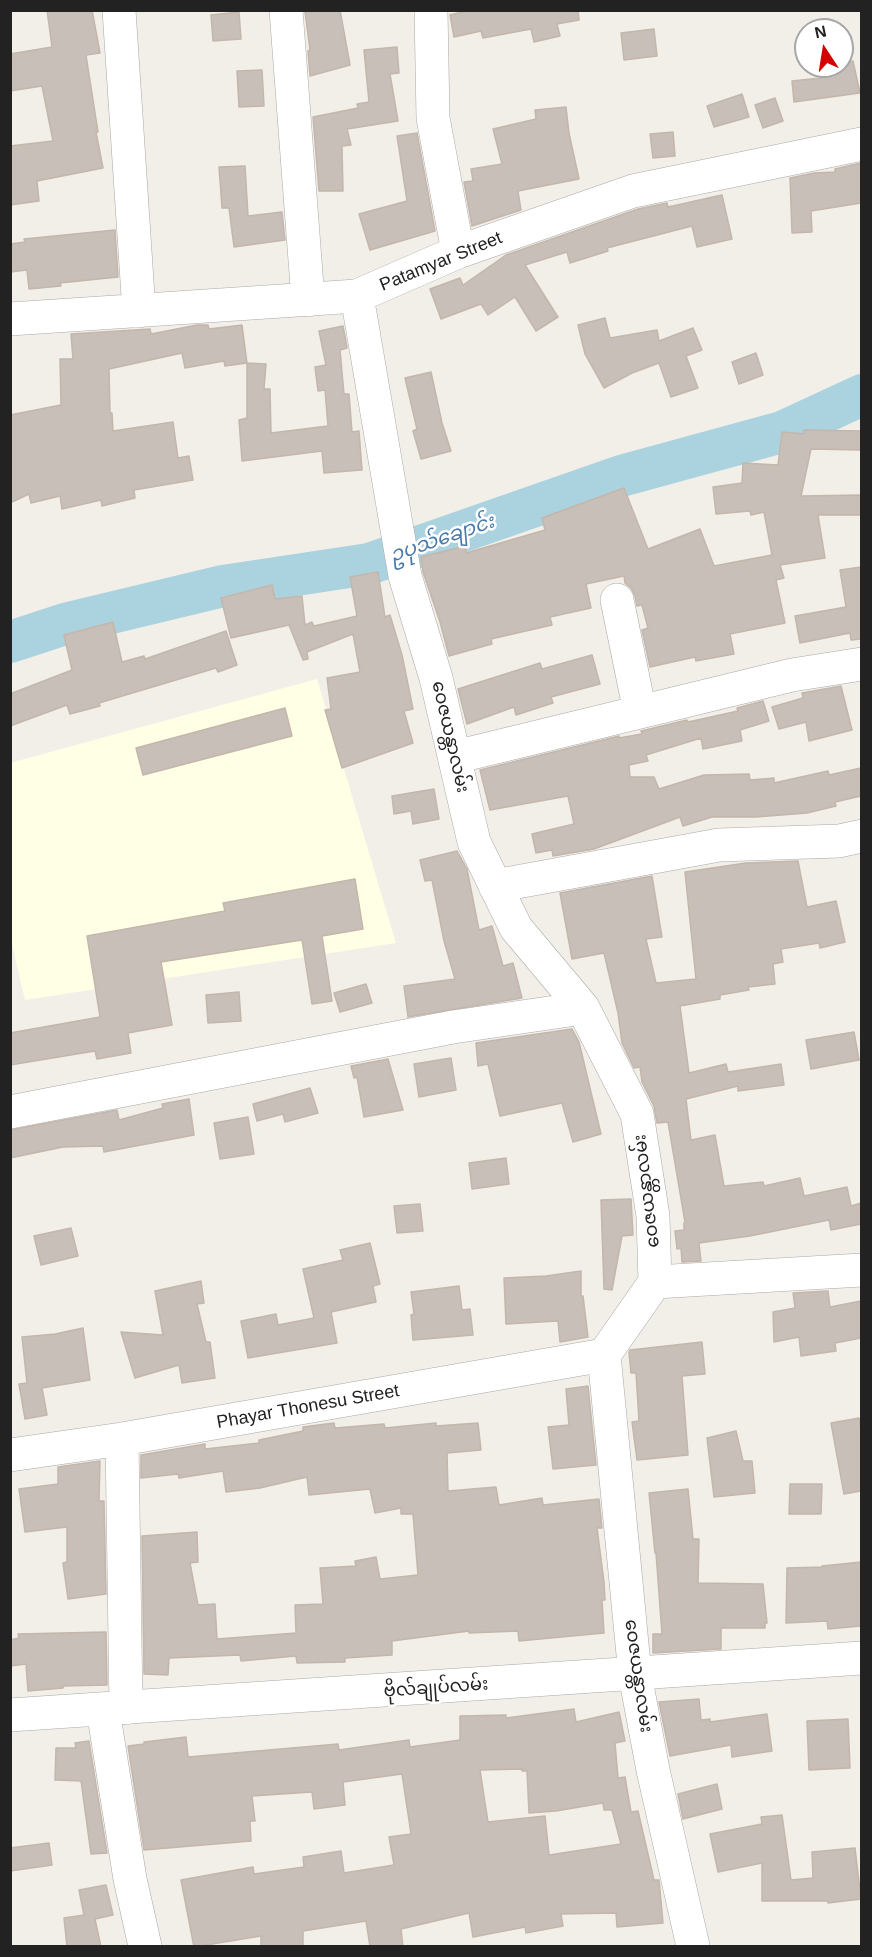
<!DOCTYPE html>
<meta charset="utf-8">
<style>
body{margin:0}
#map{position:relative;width:872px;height:1957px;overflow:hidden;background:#f2efe9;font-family:Helvetica,sans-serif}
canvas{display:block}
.frame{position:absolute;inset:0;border:12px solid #222;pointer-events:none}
.north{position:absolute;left:794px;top:18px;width:60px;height:60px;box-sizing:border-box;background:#fff;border:2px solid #a7a7a7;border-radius:50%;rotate:348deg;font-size:16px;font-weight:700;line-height:24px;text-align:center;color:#222}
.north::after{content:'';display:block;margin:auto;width:21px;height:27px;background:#d40000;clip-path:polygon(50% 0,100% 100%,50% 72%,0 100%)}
</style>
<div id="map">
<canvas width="872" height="1957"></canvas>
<div class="frame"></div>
<div class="north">N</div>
</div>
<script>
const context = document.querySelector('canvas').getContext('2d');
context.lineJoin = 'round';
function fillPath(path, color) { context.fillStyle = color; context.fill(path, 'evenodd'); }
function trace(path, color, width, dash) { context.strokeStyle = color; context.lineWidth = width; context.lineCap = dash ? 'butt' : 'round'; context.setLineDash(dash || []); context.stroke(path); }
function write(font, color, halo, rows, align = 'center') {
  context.font = font + ' Helvetica,"Noto Sans Myanmar",sans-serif'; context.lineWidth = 5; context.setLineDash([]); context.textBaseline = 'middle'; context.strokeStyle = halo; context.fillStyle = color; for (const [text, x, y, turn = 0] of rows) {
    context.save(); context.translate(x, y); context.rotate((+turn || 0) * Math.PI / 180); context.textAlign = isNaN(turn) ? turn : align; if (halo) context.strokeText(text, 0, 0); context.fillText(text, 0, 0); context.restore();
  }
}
fillPath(new Path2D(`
 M317 679 396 943 25 1000 11 940 10 763Z`), '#ffffe5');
trace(new Path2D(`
 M10 642 65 624 223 586 369 564 621 476 782 432 862 395`), '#aad3df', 42);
const building = new Path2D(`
 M47 10H92L100 53 86 55 98 132H96L103 168 37 181 39 201 10 205V146L53 141 42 86 10 91V54L52 47Z
 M315 10H340L350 65 310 76 308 51 310 50 305 12Z
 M470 10H578L579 20 557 24 560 36 534 42 531 29 483 38 481 31 454 37 450 15Z
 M239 12 241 39 213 41 211 15Z
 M654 29 657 56 624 60 621 33Z
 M397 47 399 73 390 74 398 121 347 129 351 145 342 146 343 191H319L313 117 358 108 357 104 369 102 364 50Z
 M853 61 860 93 794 102 792 81 830 77 828 66H842V63Z
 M262 70 264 106 239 107 237 71Z
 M742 94 749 117 714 127 707 106Z
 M775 98 783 121 763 128 755 105Z
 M566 107 569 133 579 179 518 191 521 210 472 226 464 182 473 181 471 169 502 164 493 129 536 119 535 110Z
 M673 132 675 156 653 158 650 134Z
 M417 133 435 231 370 250 359 214 407 201 397 136Z
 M861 163V203L811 211 812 232 792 233 790 178 814 173 835 172V169Z
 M245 166 248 216 282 212 285 240 234 247 229 208H222L219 167Z
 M722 195 732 239 697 247 692 226 607 248 608 251 570 263 567 252 525 265 558 317 536 331 515 297 488 315 481 304 441 319 430 289 460 278 463 285 506 255 638 209 667 203 668 207Z
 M115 230 118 277 60 283 61 286 29 289 27 270 10 272V244L25 242 24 239Z
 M605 318 610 338 657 330 659 341 693 328 702 350 686 356 698 388 671 397 659 363 632 373 604 388 585 354 578 325Z
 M197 325H208L209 329 242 325 247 363 225 366 224 361 185 368 182 353 109 369 110 413H112L113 431 173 422 178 458 189 456 193 480 134 490 135 498 102 506 101 500 62 509 60 496 31 503 29 494 10 503V415L61 405 60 359H73L71 334 150 329 151 334Z
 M343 326 347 348 340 350 344 394H349L352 432 359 431 362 470 324 473 322 451 242 461 239 420 247 418V363L266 364 264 389H270L271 433 328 426 325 390 318 391 315 367 326 365 319 331Z
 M756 353 763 375 739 384 732 362Z
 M431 372 442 423 451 451 421 459 413 431 417 429 405 378Z
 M804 430 861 431V450L811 449 801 496 861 495V515H818L825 558 780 565 784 578 776 580 785 623 730 634 734 654 696 661 695 657 650 667 642 630 648 628 642 605 637 606 635 596 631 588 625 583 624 576 586 584 591 608 550 617 552 625 491 639 492 644 449 656 440 622 423 572 421 557 465 546 466 553 545 530 542 518 624 488 648 549 700 529 714 566 772 555 764 512 751 515 750 511 716 514 713 487 742 483 743 463 778 465 782 432 804 434Z
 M861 567V639L851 640 850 633 800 643 795 616 846 607 840 570Z
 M378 572 385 617 390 615 402 655 413 709 404 711 413 743 342 768 325 710 331 709 327 678 360 672 353 634 307 652 308 659 303 660 289 625 231 638 221 598 272 585 275 599 302 596 305 625 312 622 314 626 357 616 350 577Z
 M113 622 122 662 144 656 145 659 226 631 237 665 218 672 216 668 99 703 100 706 70 714 67 705 10 726V694L72 670 64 635Z
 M592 655 600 684 551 697 553 703 516 715 514 707 467 724 458 689 540 663 542 669Z
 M841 686 852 730 809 741 806 722 779 729 772 707 803 698 802 693Z
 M763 701 769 721 740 730 742 741 703 749 701 738 646 755 648 761 629 765 630 777H654L659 789 704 775 749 774 750 780 774 778V783L828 771 829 775 861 768V796L835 802 836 806 807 813 756 817H712L683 826 680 817 594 849 553 856 552 850 536 853 532 834 574 824 568 796 490 810 480 770 619 736V738L642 734 641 731 687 720 688 722 738 711 737 708Z
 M285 708 292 736 143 775 136 748Z
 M434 789 439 819 413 824 411 811 394 814 392 796Z
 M457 851 467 869 479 930 492 926 503 966 513 963 522 998 408 1017 404 986 455 979 444 941 432 880 425 881 420 860Z
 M798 861 807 907 836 901 845 942 820 948 819 943 781 949 783 962 773 964 775 984 748 987 749 990 720 995V999L680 1006 689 1073 726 1064 728 1072 781 1064 784 1085 738 1091V1086L686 1099 691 1140 715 1135 724 1186 763 1182 764 1186 800 1178 804 1196 847 1187 851 1206 861 1203V1224L831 1230 829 1220 750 1236 699 1243 701 1261 682 1262 681 1248 677 1249 675 1231 684 1230V1223L685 1222 668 1122 657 1123 654 1106 642 1082 640 1067 634 1068 622 1043 618 1013 604 953 572 959 560 893 652 876 662 937 646 939 656 983 696 979 685 872 746 863Z
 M355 879 363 929 322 936 332 1001 312 1004 302 940 161 962 172 1025 128 1033 131 1053 97 1059 95 1051 10 1065V1033L100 1017 87 936 225 911 223 903Z
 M366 984 372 1003 340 1012 334 993Z
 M239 992 241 1021 208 1023 206 995Z
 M572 1029 579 1042 601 1134 573 1142 562 1103 500 1116 488 1064 478 1066 476 1043Z
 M854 1032 859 1060 811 1069 806 1040Z
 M451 1058 456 1090 419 1097 414 1064Z
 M388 1059 403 1110 364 1117 357 1077 354 1078 351 1066Z
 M310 1088 318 1113 285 1122 283 1114 257 1121 253 1104Z
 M189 1099 194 1135 104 1152 103 1146 63 1147 10 1158V1130L117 1110 119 1120 163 1108 162 1104Z
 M248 1117 254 1154 220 1159 214 1123Z
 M506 1158 509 1184 472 1189 469 1163Z
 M631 1199 633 1235 622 1236 612 1290 604 1289 601 1200Z
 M420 1204 423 1231 397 1233 394 1206Z
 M71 1228 78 1256 41 1265 34 1236Z
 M370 1243 380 1284 373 1286 376 1302 331 1312 337 1343 248 1358 241 1321 276 1314 278 1325 314 1318 303 1269 343 1260 340 1250Z
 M581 1271V1296H583L588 1337 560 1342 558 1321 506 1324 504 1278 546 1276Z
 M201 1281 204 1303 197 1304 206 1342H210L215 1378 182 1383 179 1365 135 1378 121 1332 163 1335 155 1291Z
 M459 1286 462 1310 470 1309 473 1335 413 1340 411 1315 414 1314 411 1292Z
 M828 1291 830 1307 861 1301V1338L835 1343 836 1351 801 1356 799 1337 774 1342 773 1312 795 1308 793 1293Z
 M83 1328 90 1380 42 1388 47 1415 25 1419 19 1384 27 1383 22 1337 55 1334Z
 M702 1342 705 1374 682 1376 688 1455 637 1460 632 1422 639 1421 636 1373H631L629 1353 630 1350Z
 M588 1386 596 1465 553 1469 548 1427 569 1425 566 1389Z
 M859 1418 861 1432V1491L844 1494 831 1423Z
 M334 1423 335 1428 384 1424 385 1428 436 1423V1426L478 1423 481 1450 447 1453 448 1491 496 1487 499 1505 542 1498 543 1505 599 1499 602 1528H597L604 1582 605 1600H602L604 1633 519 1641 518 1631 469 1633V1631L392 1641V1655L345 1658V1662L297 1663 296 1656 241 1661 240 1655 169 1658 168 1675 144 1674 142 1536 197 1532 198 1562 190 1563 198 1605 215 1604 217 1639 296 1633 295 1605 323 1604 320 1568 356 1566 355 1561 376 1557 380 1579 418 1575 413 1514H401V1508L375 1513 370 1489 309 1495 307 1477 260 1488 226 1492 223 1471 179 1478 178 1474 141 1478V1455L205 1444V1449L259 1443V1440L303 1431V1427Z
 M736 1431 743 1461H752L755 1493 714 1497 707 1438Z
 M100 1461 99 1501H104L106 1594 68 1599 63 1563 67 1562V1527L25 1532 19 1489 58 1484V1467Z
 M790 1484H822L821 1514H789Z
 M688 1489 693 1539H699L698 1583 763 1584 767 1623H765V1628H721V1649L653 1653V1634H662L656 1553H655L649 1493Z
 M861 1562V1626L828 1629 827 1621 786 1623 787 1568 822 1567V1566Z
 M106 1632 107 1685 63 1686V1688L28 1691 26 1664 10 1666V1640L19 1638 18 1634Z
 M699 1699 701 1720 710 1719V1722L767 1714 772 1751 732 1757 731 1745 670 1756 659 1702Z
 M574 1709 576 1722 619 1712 625 1741 615 1743 618 1778 625 1777 631 1812 638 1811 654 1880H659L663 1923 617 1927 616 1913 561 1914 563 1926 526 1933 525 1927 473 1937 469 1913 401 1929 403 1947H370L366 1921 303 1931V1947H261V1936L194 1947 181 1880 253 1867 254 1874 304 1867 303 1857 341 1851 344 1873 394 1865 389 1837 411 1834 402 1774 343 1782 345 1805 314 1809 312 1792 252 1796 255 1821H250L251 1841 144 1850 128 1746 144 1744V1742L186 1737 188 1757 338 1744 339 1750 409 1740 410 1747 460 1740V1716L506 1715V1718ZM522 1769V1771H527L529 1813 556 1811 603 1803 604 1810H612L621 1844 549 1855 545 1816 488 1822 480 1770Z
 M848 1719 850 1768 809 1770 807 1721Z
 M89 1741 107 1853 91 1854 81 1781 55 1780 56 1748H76L75 1743Z
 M717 1784 722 1809 683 1819 678 1794Z
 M782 1815 791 1880 813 1878 812 1852 855 1848 861 1899 828 1903V1901H762V1863L718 1872 710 1834 762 1824 761 1817Z
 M49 1843 52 1865 10 1871V1848Z
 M106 1885 113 1915 95 1919 101 1947H67L64 1918 84 1915 79 1890Z`);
fillPath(building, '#c7bfb8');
trace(building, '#c4b6ab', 1.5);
const minor = new Path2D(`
 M119 10 139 311
 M286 10 308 300
 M431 10 433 118 458 252
 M357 296 405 576 436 678 474 842 516 928 583 1008 637 1114 653 1216 655 1282 604 1355 635 1675 653 1770 693 1946
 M10 319 357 296 458 252 633 191 862 144
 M617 600 640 712
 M455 757 792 675 862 664
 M495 886 719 845 839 841 862 836
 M10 1112 453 1027 583 1008
 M655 1282 862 1270
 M122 1439 126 1708
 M10 1455 122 1439 604 1355
 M103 1710 130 1879 145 1946
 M10 1715 862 1658`);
trace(minor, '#a9a9a9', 34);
trace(minor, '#fff', 33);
write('18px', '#222', '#fff', [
 ["Patamyar Street",441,262,-22],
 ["ဝေဇယန္တာလမ်း",450,737,77],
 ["ဝေဇယန္တာလမ်း",647,1191,-97],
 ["Phayar Thonesu Street",308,1407,-10],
 ["ဝေဇယန္တာလမ်း",638,1676,82],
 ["ဗိုလ်ချုပ်လမ်း",436,1688,-4]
]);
write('italic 20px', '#4a7aab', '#fff', [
 ["ဥပုသ်ချောင်း",442,539,-19]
]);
</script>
